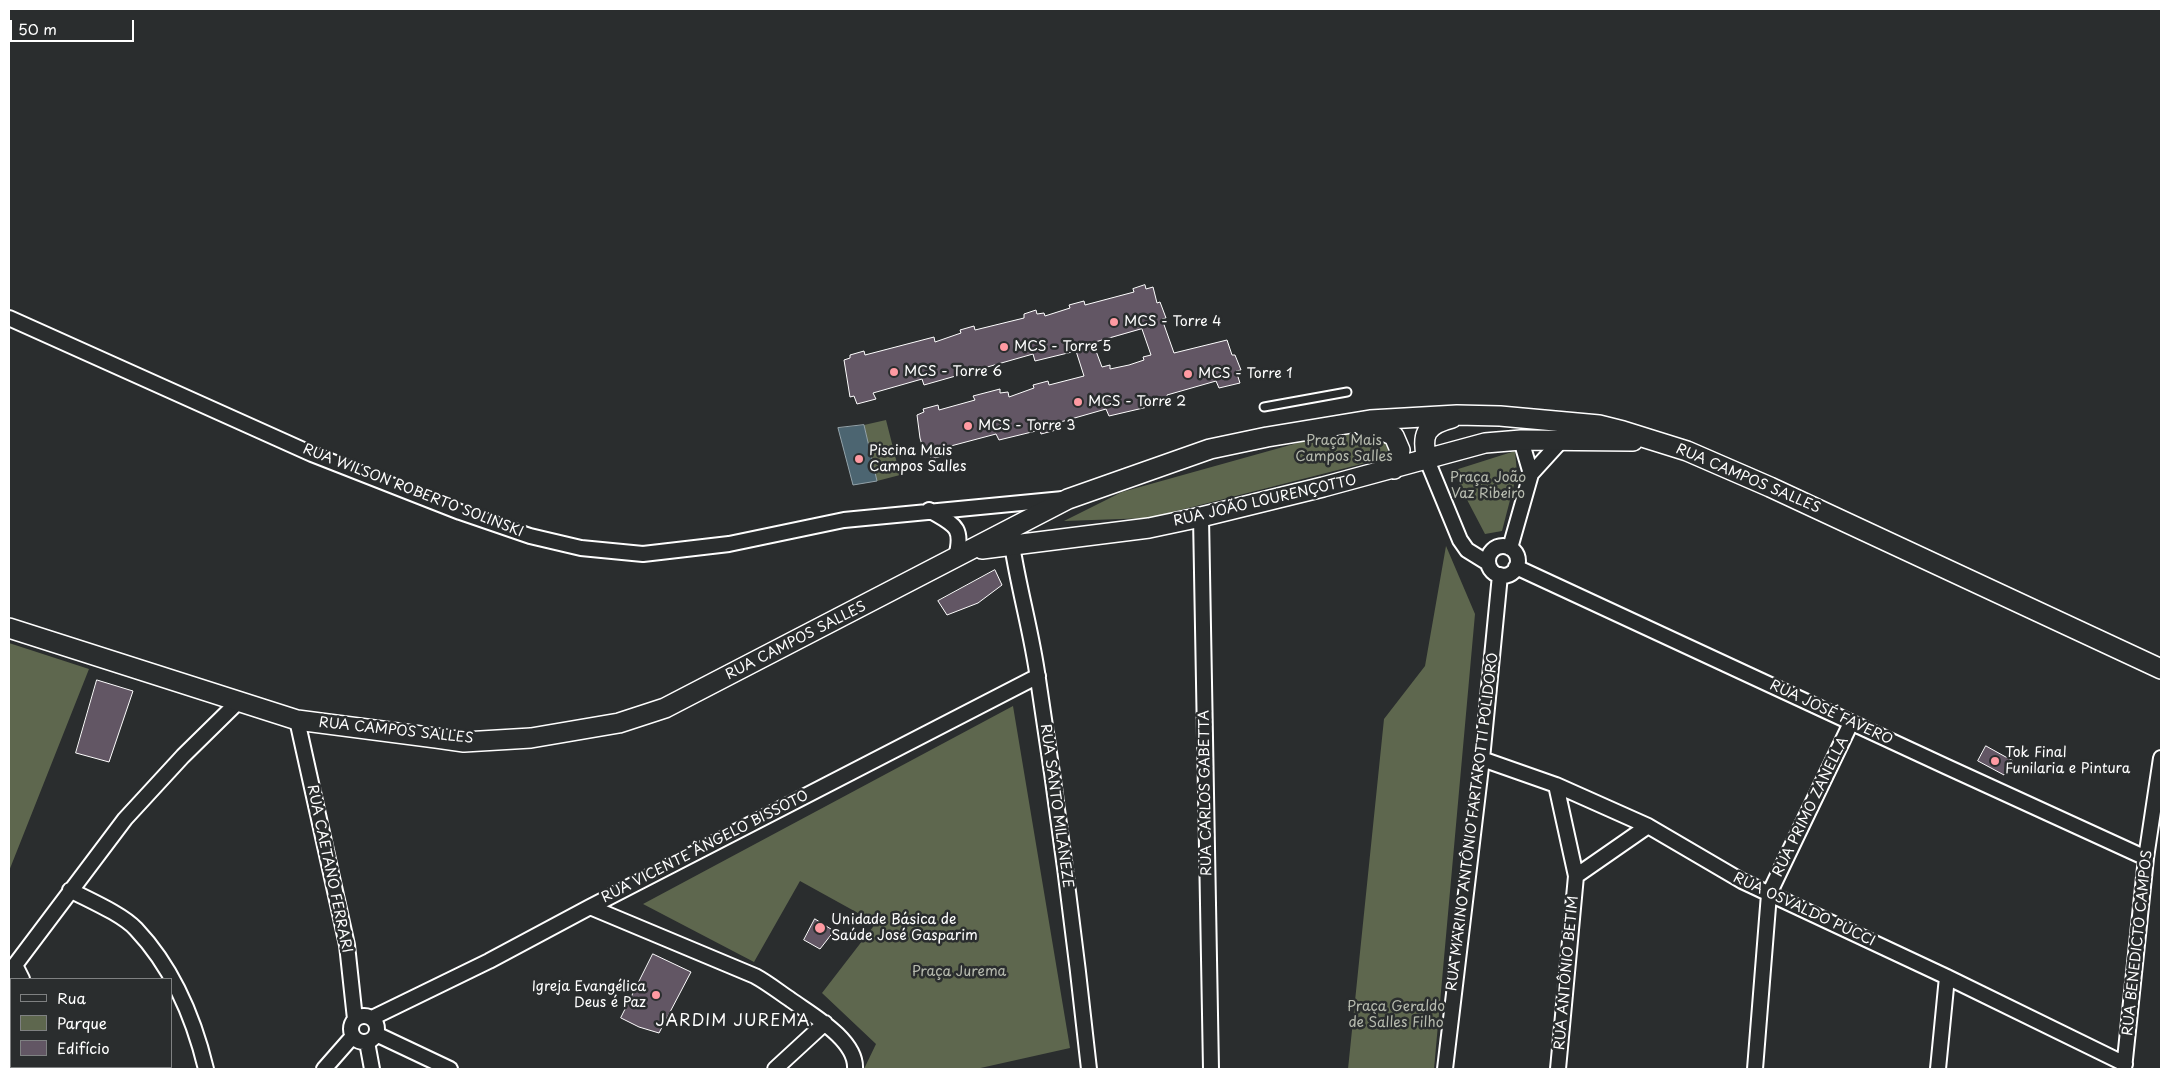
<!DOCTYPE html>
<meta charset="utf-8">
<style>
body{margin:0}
#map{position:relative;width:2170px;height:1078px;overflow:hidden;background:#2a2d2e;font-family:"Playpen Sans",sans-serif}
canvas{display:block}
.frame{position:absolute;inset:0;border:10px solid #fff;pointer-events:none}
.legend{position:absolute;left:10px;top:978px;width:162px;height:90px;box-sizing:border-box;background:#2a2d2e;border:1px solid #7f8182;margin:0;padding:6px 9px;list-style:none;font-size:15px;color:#fff}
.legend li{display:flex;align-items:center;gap:10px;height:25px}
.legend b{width:25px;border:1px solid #7f8182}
.scale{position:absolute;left:10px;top:20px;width:124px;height:22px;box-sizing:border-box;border:2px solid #fff;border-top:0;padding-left:6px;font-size:15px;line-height:18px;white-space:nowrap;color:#fff;-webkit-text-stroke:4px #2a2d2e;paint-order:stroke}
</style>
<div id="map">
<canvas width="2170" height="1078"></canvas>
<div class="frame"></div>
<ul class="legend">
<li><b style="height:6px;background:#2a2d2e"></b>Rua</li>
<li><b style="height:14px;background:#5e674e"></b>Parque</li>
<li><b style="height:14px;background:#625664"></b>Edifício</li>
</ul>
<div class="scale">50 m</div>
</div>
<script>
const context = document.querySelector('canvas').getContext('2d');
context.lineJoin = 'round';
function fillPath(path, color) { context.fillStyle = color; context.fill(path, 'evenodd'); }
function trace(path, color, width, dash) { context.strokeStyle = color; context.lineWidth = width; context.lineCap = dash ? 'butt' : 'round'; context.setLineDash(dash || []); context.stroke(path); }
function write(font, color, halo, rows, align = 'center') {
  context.font = font + ' "Playpen Sans",sans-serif'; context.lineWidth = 5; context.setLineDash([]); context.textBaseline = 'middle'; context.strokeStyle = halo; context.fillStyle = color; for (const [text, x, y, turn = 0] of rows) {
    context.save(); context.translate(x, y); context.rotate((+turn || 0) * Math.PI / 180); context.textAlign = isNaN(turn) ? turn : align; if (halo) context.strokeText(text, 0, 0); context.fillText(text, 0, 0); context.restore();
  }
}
fillPath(new Path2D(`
 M886 420 900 475 877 481 864 425Z
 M1344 430 1395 438 1393 456 1149 518 1064 521 1122 492Z
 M1515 451 1517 473 1502 531 1485 534 1452 471Z
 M1446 546 1475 614 1434 1069H1348L1384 719 1425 666Z
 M9 643 89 669 9 871Z
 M1013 706 1070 1048 976 1069H864L876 1044 822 993 876 923 800 881 754 962 643 904Z`), '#5e674e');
const water = new Path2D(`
 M864 425 877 481 853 485 838 428Z`);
fillPath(water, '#4c6571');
trace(water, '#94a3aa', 1);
const building = new Path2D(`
 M1145 285 1146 289 1153 287 1157 303 1160 302 1166 318 1162 319 1174 353 1227 340 1232 355H1235L1241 370 1236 371 1240 383 1219 388 1216 381 1167 395 1169 402 1109 416 1106 409 1057 423 1060 429 1041 434 1040 430 999 440 996 434 947 447 949 454 931 459 928 451 924 452 920 438 917 415 924 412 923 409 938 405 939 410 975 400 973 396 1000 389V393L1008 392 1009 397 1034 388 1033 385 1048 381 1049 385 1084 376 1076 351 1035 361 1033 354 924 385 922 379 873 393 876 399 857 404 854 396 850 397 844 360 850 358V355L864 351 865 355 934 337 935 342 961 333 960 330 974 326 975 330 1024 318V314L1036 310 1037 314 1044 313 1045 316 1070 308 1069 305 1084 301 1085 305 1134 292 1133 289ZM1142 329 1151 355 1143 357 1144 360 1129 365 1110 369V365L1102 367 1093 343Z
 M995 570 1002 585 978 603 947 615 938 601Z
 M97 680 133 691 109 762 76 753Z
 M1986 746 2013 761 2004 775 1978 761Z
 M815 919 834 931 820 949 804 940Z
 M653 954 691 972 659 1033 639 1027 621 1018Z`);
fillPath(building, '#625664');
trace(building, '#fff', 1);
const lane = new Path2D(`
 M1264 407 1347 392`);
const street = new Path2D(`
 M9 318 312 454 460 512 530 536 581 548 643 554 729 544 844 520 1063 499
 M1521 440 1531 474
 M1427 460 1460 540 1467 550 1488 563
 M929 510C954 525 964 526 956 557
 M1201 517 1211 1069
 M1012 545C1019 590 1032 634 1038 679 1058 808 1075 939 1089 1069
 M1488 561a15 15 0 1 1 30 0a15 15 0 1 1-30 0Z
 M1510 548 1531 474 1561 441
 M1516 567 1945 766 2146 858
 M297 720 347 945 355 1019
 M1482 759 1556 785 1648 826 1742 881 1947 977 2125 1064
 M1556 785 1576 876 1648 826
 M70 890C89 900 122 914 136 929 172 967 194 1019 206 1069
 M590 907 755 976C768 983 779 992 791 1000 812 1015 857 1040 855 1069
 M15 965 22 979
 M9 973 125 819 183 756 238 702
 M351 1029a13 13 0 1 1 26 0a13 13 0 1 1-26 0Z
 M372 1018 489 961 590 907 1038 676
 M376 1034 450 1069
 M367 1042 372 1069
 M54 1067V1069
 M324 1069 353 1036
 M775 1069 825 1023
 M1445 1069 1482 759 1500 575
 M1558 1069 1576 876
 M1755 1069 1769 894 1851 723
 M1938 1069 1947 977
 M2124 1069 2146 858 2161 758`);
const secondary = new Path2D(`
 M1363 426 1375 427 1394 436 1400 450 1394 469
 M1427 460C1421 435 1425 425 1452 418
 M982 549 1149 528 1201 517 1323 487 1485 443 1521 440 1633 441
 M9 628 297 720 436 738 464 742 531 738 619 723 665 708 1068 499 1210 449 1267 437 1370 420 1457 415 1500 416 1599 425 1623 431 1687 451 1770 487 2161 669`);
trace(lane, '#fff', 11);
trace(street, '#fff', 18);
trace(secondary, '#fff', 22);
trace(lane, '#2a2d2e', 7);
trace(street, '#2a2d2e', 14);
trace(secondary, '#2a2d2e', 19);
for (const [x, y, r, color] of [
 [1114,322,5,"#ff9aa2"],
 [1004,347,5,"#ff9aa2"],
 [894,372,5,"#ff9aa2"],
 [1188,374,5,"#ff9aa2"],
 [1078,402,5,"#ff9aa2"],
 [968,426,5,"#ff9aa2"],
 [859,459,5,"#ff9aa2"],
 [1995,761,5,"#ff9aa2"],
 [820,928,6,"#ff9aa2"],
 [656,995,5,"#ff9aa2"]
]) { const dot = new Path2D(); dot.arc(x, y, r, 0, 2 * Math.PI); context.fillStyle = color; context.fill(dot); trace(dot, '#2a2d2e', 2); }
write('14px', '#fff', '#2a2d2e', [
 ["MCS - Torre 4",1124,322],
 ["MCS - Torre 5",1014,347],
 ["MCS - Torre 6",904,372],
 ["MCS - Torre 1",1198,374],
 ["MCS - Torre 2",1088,402],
 ["MCS - Torre 3",978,426],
 ["Piscina Mais",869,451],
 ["Campos Salles",869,467],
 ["Tok Final",2005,753],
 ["Funilaria e Pintura",2005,769],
 ["Unidade Básica de",831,920],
 ["Saúde José Gasparim",831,936],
 ["Igreja Evangélica",646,987,"right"],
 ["Deus é Paz",646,1003,"right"]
], 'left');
write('14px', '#b7bbaf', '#2a2d2e', [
 ["Praça Mais",1344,441],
 ["Campos Salles",1344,457],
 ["Praça João",1488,478],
 ["Vaz Ribeiro",1488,494],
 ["Praça Jurema",959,972],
 ["Praça Geraldo",1396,1007],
 ["de Salles Filho",1396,1023]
]);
write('14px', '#fff', '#2a2d2e', [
 ["RUA CAMPOS SALLES",1748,479,23],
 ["RUA WILSON ROBERTO SOLINSKI",413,491,21],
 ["RUA JOÃO LOURENÇOTTO",1265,501,-13],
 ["RUA CAMPOS SALLES",796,641,-27],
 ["RUA JOSÉ FAVERO",1831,713,25],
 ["RUA CAMPOS SALLES",396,731,6],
 ["RUA CARLOS GABETTA",1206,793,-91],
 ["RUA SANTO MILANEZE",1056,806,82],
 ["RUA PRIMO ZANELLA",1811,807,-64],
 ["RUA MARINO ANTÔNIO FARTAROTTI POLIDORO",1473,822,-83],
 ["RUA VICENTE ÂNGELO BISSOTO",705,847,-27],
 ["RUA CAETANO FERRARI",329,869,78],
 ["RUA OSVALDO PUCCI",1804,910,25],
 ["RUA BENEDICTO CAMPOS",2138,943,-84],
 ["RUA ANTÔNIO BETIM",1567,973,-85]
]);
context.letterSpacing = '1px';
write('16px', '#fff', '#2a2d2e', [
 ["JARDIM JUREMA",733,1022]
]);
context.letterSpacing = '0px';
</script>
